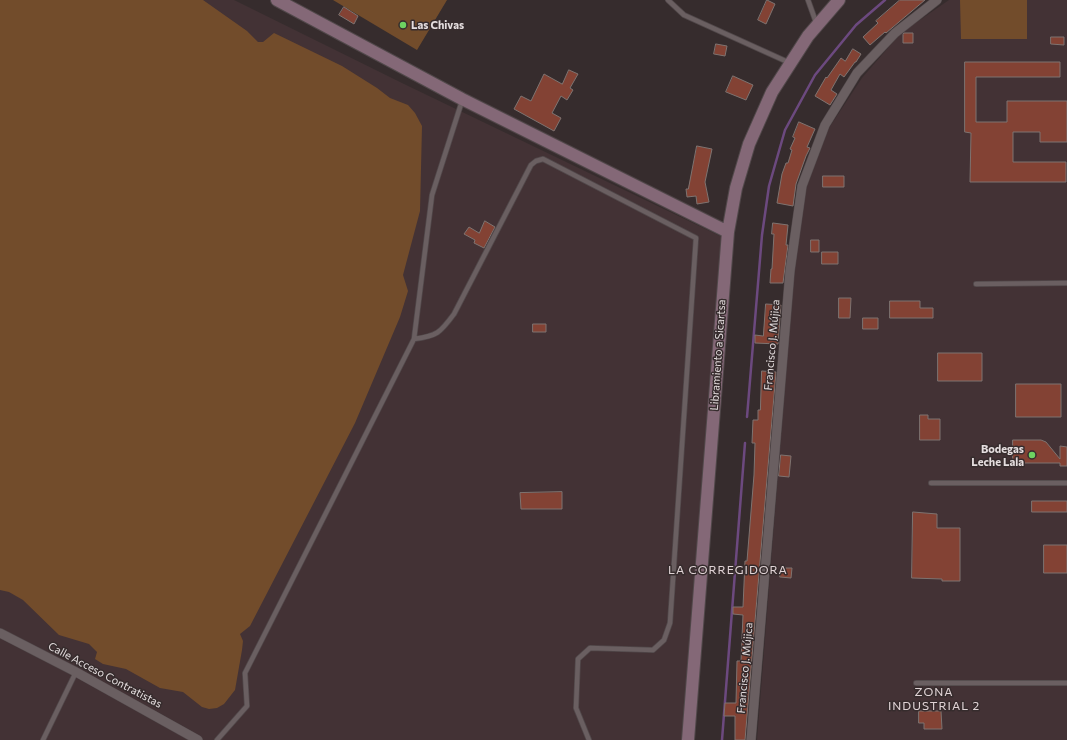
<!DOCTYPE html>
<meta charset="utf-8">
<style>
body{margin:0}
canvas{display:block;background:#362c2d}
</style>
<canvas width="1067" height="740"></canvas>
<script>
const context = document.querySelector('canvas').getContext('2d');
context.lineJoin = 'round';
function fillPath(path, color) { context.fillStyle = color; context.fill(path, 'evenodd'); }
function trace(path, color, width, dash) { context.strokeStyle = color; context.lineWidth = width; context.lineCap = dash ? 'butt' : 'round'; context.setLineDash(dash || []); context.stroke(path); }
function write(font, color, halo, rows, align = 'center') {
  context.font = font + ' Commissioner,sans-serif'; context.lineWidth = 3; context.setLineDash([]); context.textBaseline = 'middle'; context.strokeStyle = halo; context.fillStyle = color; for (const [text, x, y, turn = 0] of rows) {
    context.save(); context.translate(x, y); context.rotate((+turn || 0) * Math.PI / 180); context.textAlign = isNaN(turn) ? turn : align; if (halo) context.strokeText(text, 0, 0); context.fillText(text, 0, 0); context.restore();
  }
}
fillPath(new Path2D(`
 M0 0H234L404 84 722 237 683 740H0Z
 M949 0H1067V740H757L794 272 806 186 829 128 862 78 901 33Z`), '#433235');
fillPath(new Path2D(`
 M0 0H203L247 31 258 42H263L274 33 342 66 377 88 390 98 408 105 415 113 422 126 420 211 403 275 408 291 400 317 355 423 250 626 240 634 243 641 242 650 235 690 224 704 217 708 209 709 202 707 183 692 160 688 126 669 103 664 95 659 97 652 89 644 59 635 23 600 9 592 0 590Z
 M333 0H447L417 50Z
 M960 0H1027V39H961Z`), '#724c2b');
trace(new Path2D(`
 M747 417 762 235 769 186 785 130 815 75 856 25 885 0
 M722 740 745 443`), '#6c497f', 2.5);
const building = new Path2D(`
 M767 0 775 4 766 24 758 20Z
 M900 0H925L886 33 885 32 870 45 863 37 878 23 876 21Z
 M344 7 358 16 354 24 339 15Z
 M904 33H913V43H903V35Z
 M1051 37H1064V45L1051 44Z
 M716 44 727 46 725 56 714 54Z
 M853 49 861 54 856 62H855L844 77 840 74 831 90 837 94 830 105 815 96 826 77 827 78 841 58 845 61Z
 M965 62H1060V77H976V122H1007V101H1067V142H1040V132H1013V162H1066V182H970L971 133 965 132Z
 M569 70 578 74 570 88 573 90 567 100 561 96 552 113 561 118 554 131 514 109 521 96 531 101 544 74 562 84Z
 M733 76 753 85 746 100 726 92Z
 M799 122 815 129 807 147 810 148 806 156 796 184 793 206 777 203 782 174 786 163H788L792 150 790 149 795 138 793 137Z
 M697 146 712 149 705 182 709 202 697 204 696 196 687 197 686 189H688Z
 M823 176H844V187H823Z
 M485 221 495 227 484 248 474 243 475 240 464 234 469 227 479 233Z
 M773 223 788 225 786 245H788L783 283H770L771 269H772L774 234H772Z
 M811 240H819V252H811Z
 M822 252H838V264H822Z
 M839 298H851L850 318H839Z
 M890 301H920V308H933V318H890Z
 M766 304 781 305 778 344 755 343V335L763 336Z
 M863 318H878V329H863Z
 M533 324H546V332H533Z
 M938 353H982V381H938Z
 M762 371 776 372 745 740H735V716H724L725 703H736L737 661H741L743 615 733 614V607H743L745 561H747L754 475 755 443H752L753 420H758V410H760Z
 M1016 384H1061V417H1016Z
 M920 415H928V419H940V440H920Z
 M1013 440H1041L1046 442 1060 459V446L1067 447V466H1060V463H1013Z
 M781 455 791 456 789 477 779 476Z
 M562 492V509H521L520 493Z
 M1032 501H1067V512H1032Z
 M913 512 937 514V528H960V581H942V579L912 578Z
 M1044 545H1067V573H1044Z
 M781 568H792L791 578 780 577Z
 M919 711H941L942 729H924V723H919Z`);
fillPath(building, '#834234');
trace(building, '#7e7370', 1);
const service = new Path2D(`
 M668 0 684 15 790 63
 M808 0 817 25
 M976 284 1067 283
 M414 339C437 336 440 333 454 314L531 165 536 161 543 159 696 238 670 623 664 640 653 650 590 648 578 659 576 708 589 740
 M931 483H1067
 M916 683H1067
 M43 740 76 672
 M217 740 247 706 245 673 414 339 432 195 462 101`);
const minor = new Path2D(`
 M0 633 76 672 198 740
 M751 740 790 271 802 186 825 125 857 73 895 33 937 0`);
const secondary = new Path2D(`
 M277 0 462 99 728 232
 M688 740 728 232 736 188 749 144 772 92 808 36 839 0`);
trace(service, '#51484a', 6);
trace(minor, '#51484a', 10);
trace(secondary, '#51484a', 14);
trace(service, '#6a5f61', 4.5);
trace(minor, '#6a5f61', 9);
trace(secondary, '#846877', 12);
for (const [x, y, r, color] of [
 [403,25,4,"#6dd361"],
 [1032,455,4,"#6dd361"]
]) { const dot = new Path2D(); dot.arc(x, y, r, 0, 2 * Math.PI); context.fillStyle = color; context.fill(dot); trace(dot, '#362c2d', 1.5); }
write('bold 11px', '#e4ddde', '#362c2d', [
 ["Las Chivas",411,25],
 ["Bodegas",1024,449,"right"],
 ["Leche Lala",1024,462,"right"]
], 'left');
write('11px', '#e4ddde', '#362c2d', [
 ["Francisco J. Mújica",772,345,-85],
 ["Libramiento a Sicartsa",718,355,-86],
 ["Francisco J. Mújica",745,668,-85],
 ["Calle Acceso Contratistas",105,675,28]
]);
context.letterSpacing = '1px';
write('12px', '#e0d3d5', '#362c2d', [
 ["LA CORREGIDORA",728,570],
 ["ZONA",934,692],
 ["INDUSTRIAL 2",934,706]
]);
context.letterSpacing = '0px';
</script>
